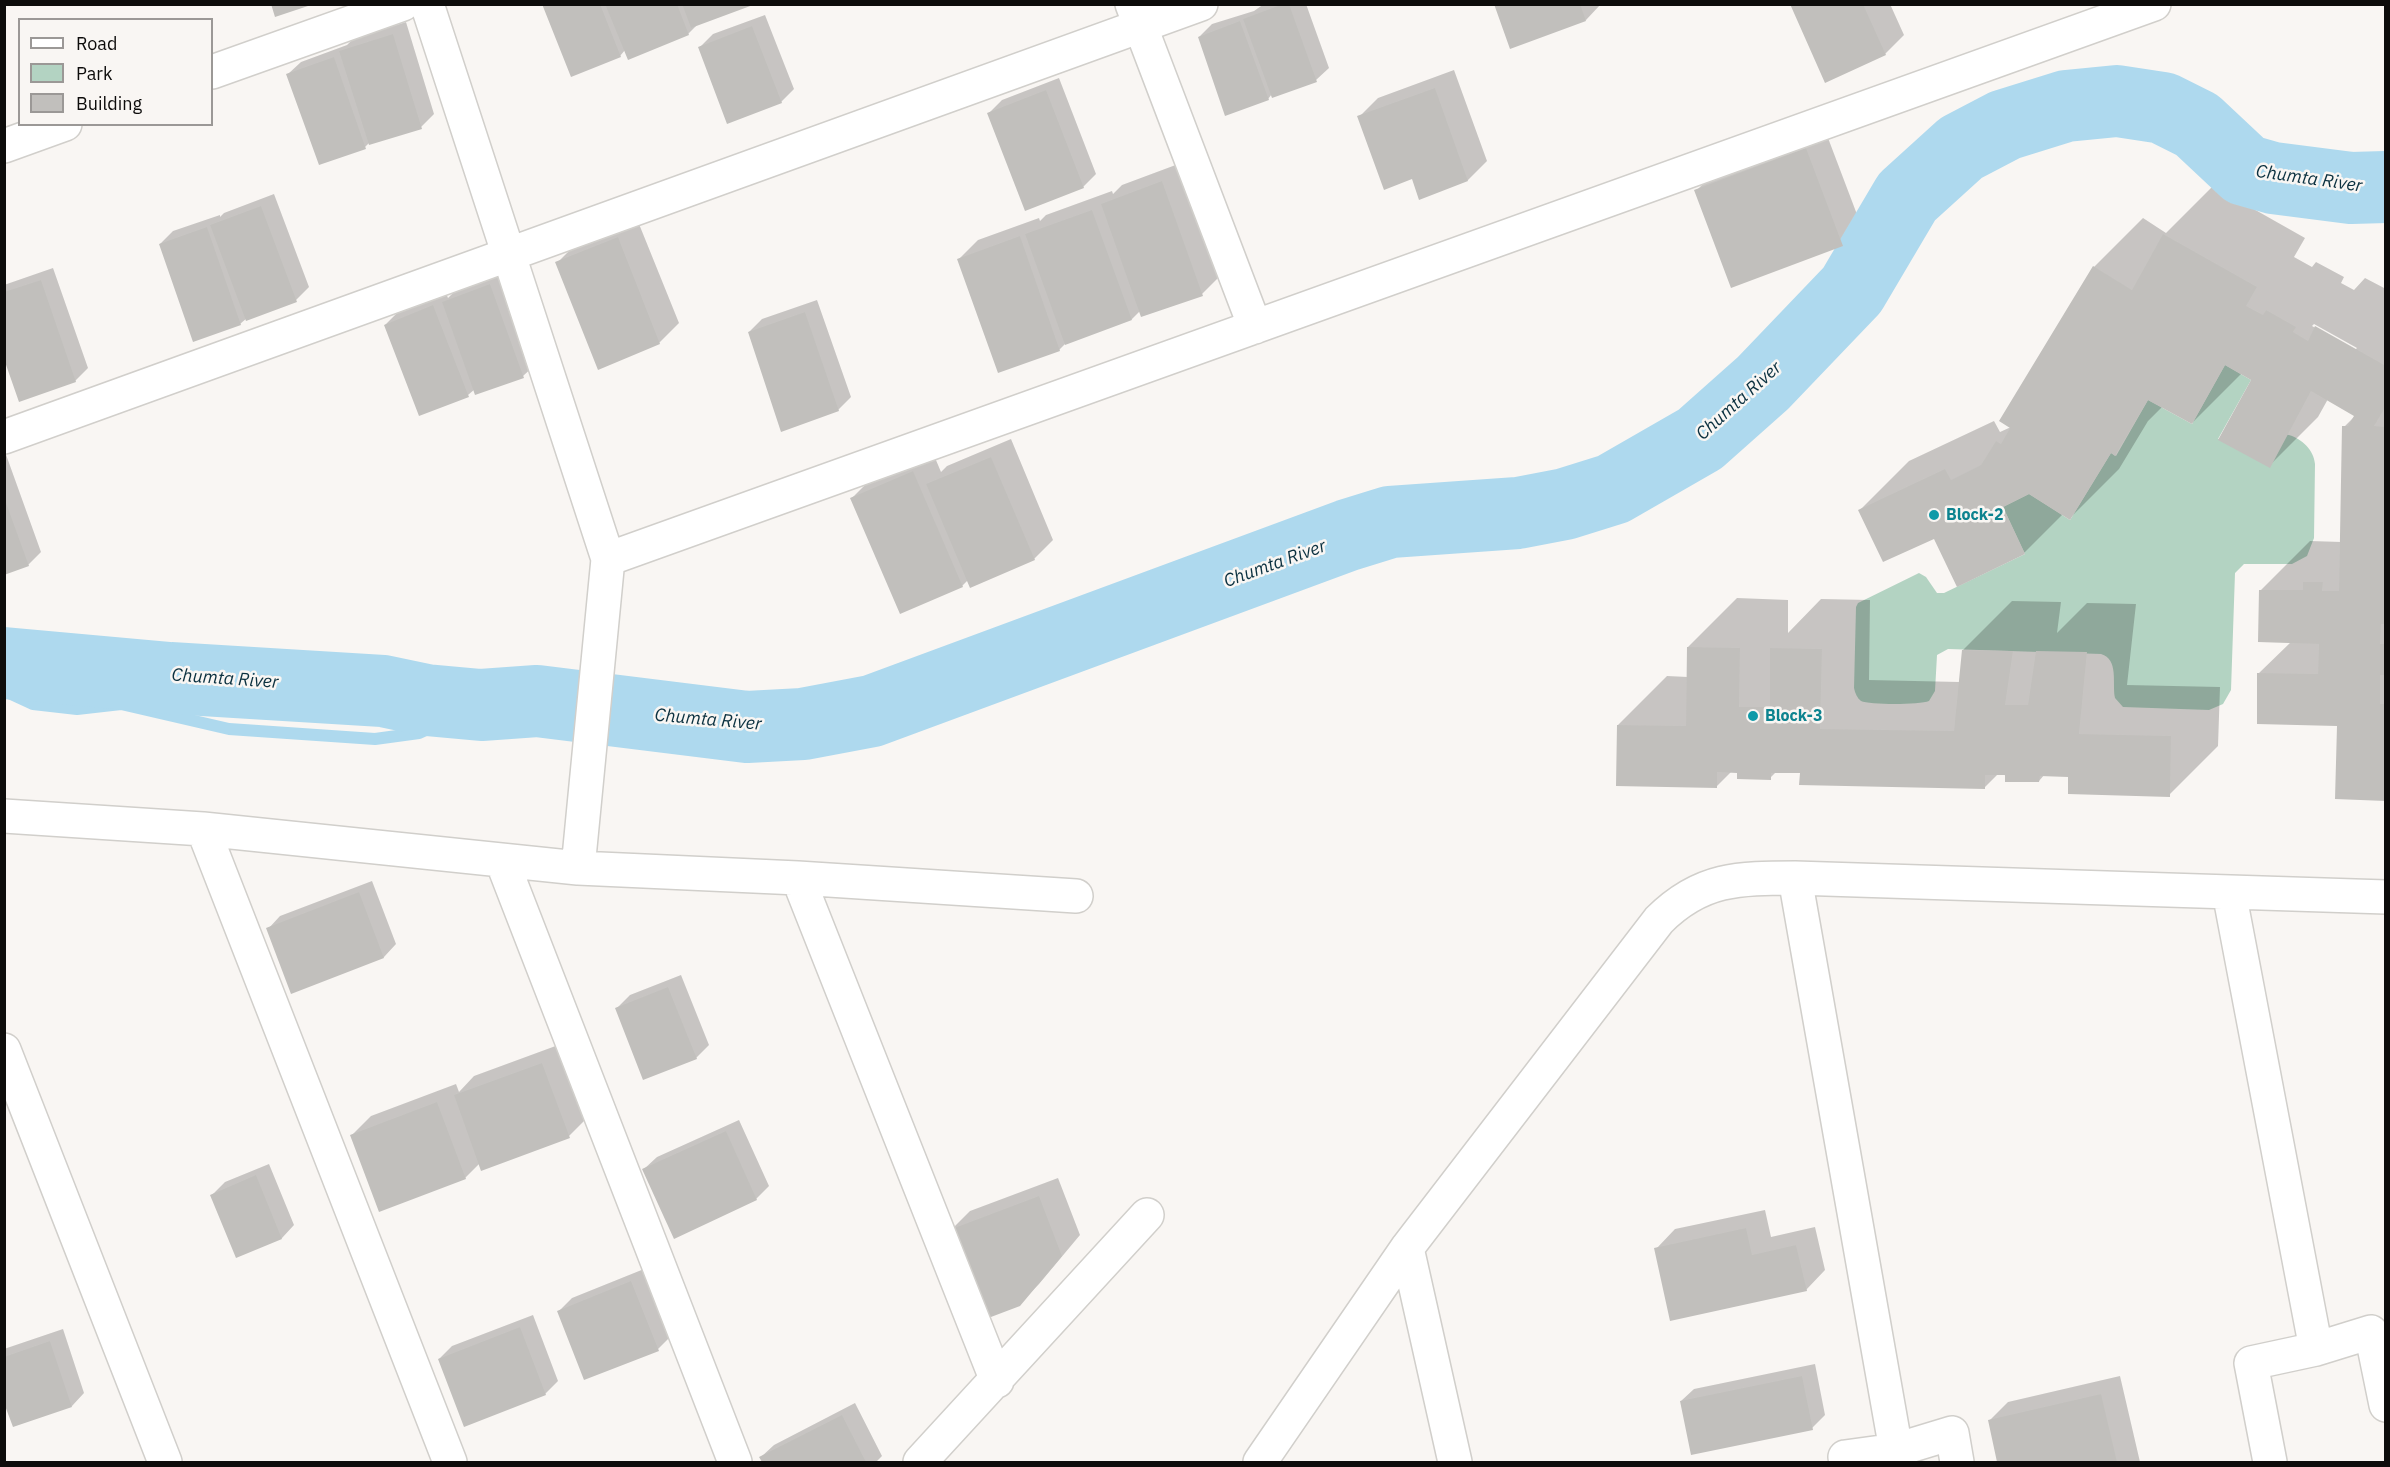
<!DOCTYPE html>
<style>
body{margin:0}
#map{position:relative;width:2390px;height:1467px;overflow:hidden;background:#f9f6f3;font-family:"IBM Plex Sans",sans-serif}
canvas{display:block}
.frame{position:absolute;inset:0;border:6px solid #0d0c0b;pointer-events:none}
.legend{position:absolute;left:18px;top:18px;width:195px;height:108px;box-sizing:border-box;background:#f9f6f3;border:2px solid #9b9896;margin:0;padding:8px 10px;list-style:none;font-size:18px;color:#0d0c0b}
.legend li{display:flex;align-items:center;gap:12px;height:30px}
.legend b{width:30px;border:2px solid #9b9896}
</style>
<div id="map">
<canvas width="2390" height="1467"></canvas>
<div class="frame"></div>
<ul class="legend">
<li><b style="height:8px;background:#fff"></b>Road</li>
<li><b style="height:16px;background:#b3d3c2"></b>Park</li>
<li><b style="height:16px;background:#c1bfbc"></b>Building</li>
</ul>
</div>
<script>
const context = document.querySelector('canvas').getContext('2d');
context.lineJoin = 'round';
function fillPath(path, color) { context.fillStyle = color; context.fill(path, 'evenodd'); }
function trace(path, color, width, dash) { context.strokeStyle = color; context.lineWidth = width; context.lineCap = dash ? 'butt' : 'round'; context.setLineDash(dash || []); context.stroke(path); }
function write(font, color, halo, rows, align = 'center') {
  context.font = font + ' "IBM Plex Sans",sans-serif'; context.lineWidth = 5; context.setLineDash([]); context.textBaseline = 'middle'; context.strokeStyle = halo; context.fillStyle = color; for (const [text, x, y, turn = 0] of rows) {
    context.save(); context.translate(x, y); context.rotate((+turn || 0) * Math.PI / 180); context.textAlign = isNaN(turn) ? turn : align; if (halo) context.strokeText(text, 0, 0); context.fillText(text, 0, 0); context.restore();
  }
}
fillPath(new Path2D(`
 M2225 365 2251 380 2218 439C2232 438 2279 432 2289 435 2302 439 2314 450 2315 464L2314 538 2307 556 2292 564H2244L2235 573 2231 690 2223 704 2209 710 2123 707 2115 698C2112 683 2119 659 2101 654L1948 649 1937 655 1935 691 1929 701C1920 705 1869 705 1861 701 1857 698 1855 693 1854 688L1856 607 1858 603 1919 573 1926 577 1937 593H1944L2025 554 2003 507 2029 494 2070 520 2111 453 2116 456 2148 400 2192 424Z`), '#b3d3c2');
fillPath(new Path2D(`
 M543 4H749L699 23 688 34 625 50 620 56Z
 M1264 4H1306L1329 68 1316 80 1272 94 1268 99 1199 37 1212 24 1254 11Z
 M1496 4H1601L1586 20Z
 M1792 4H1890L1904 35 1885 54Z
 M765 15 794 89 781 102 700 47 713 34Z
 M406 22 434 114 421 127 369 143 365 147 288 74 301 62 347 45 354 38Z
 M1454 70 1487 161 1468 180 1420 198 1413 177 1359 117 1378 98Z
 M1059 78 1096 174 1083 187 989 113 1002 100Z
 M1825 130 1861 225 1842 244 1696 191 1715 172Z
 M1181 163 1221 275 1202 294 1140 311 1132 319 1065 344 1059 350 959 259 978 240 1039 218 1040 221 1046 215 1112 191 1113 194 1122 185Z
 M2213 186 2305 238 2294 257 2312 267 2316 262 2344 277 2341 283 2354 290 2365 278 2386 289V799L2338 725 2259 673 2291 642 2261 590 2310 541 2342 542 2344 427 2356 415 2328 399 2318 417 2269 466 2253 379 2242 373 2192 423 2163 406 2148 421 2119 469 2070 518 2063 514 2024 553 1935 537 1860 510 1909 461 1994 421 2000 432 2011 427 2094 267 2143 218 2166 233ZM2314 324 2357 348 2355 350 2312 326Z
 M274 194 309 287 296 300 247 318 240 324 160 244 173 231 220 215V217L224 213Z
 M637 219 679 323 659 343 598 368 557 263 576 244Z
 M53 268 88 368 75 381 4 355V285Z
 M503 272 536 364 523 376 475 389 468 395 385 325 398 312 446 293 448 298 456 290Z
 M817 300 851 397 838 410 749 332 762 319Z
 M1011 439 1053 540 1034 559 968 580 962 586 852 498 871 479 933 453 941 472 947 466Z
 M4 449 41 552 28 565 4 573Z
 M1737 598 1788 600V633L1821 599 1870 600 1869 680 1960 682 1963 650 2012 601 2061 602 2057 633 2087 603 2136 604 2127 685 2220 687 2218 746 2169 795 2069 775 2045 774 2039 781 1998 774 1985 787 1801 772 1777 771 1770 778 1732 771 1716 787 1618 725 1667 676 1688 677V647Z
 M372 881 396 944 384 957 292 992 268 929 280 916Z
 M681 975 709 1045 696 1058 617 1008 630 995Z
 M561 1044 588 1117 569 1136 480 1163 465 1178 352 1135 371 1116 456 1084 459 1092 474 1076Z
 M739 1120 769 1186 756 1199 644 1169 657 1157Z
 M269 1164 294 1225 282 1238 237 1256 212 1195 225 1182Z
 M1058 1178 1080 1235 1039 1284 1019 1304 951 1230 970 1211Z
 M1765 1210 1771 1237 1815 1227 1825 1270 1806 1290 1656 1249 1675 1229Z
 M644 1269 671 1336 658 1349 559 1311 572 1298Z
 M533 1315 558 1381 545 1394 439 1359 452 1346Z
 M63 1329 84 1393 72 1406 4 1398V1349Z
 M1815 1364 1825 1415 1812 1428 1681 1401 1694 1389Z
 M2120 1376 2140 1462H1999L1989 1421 2008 1402Z
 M855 1403 882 1456 876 1462H764L761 1457 774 1445Z`), '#0003');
trace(new Path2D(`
 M4 688 7 692 33 704 77 709 121 704 229 729 375 739 419 733 481 705`), '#aed9ee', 12);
trace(new Path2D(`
 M4 663 170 678 383 691 426 700 481 705 537 701 747 727 803 724 872 711 1348 535 1390 522 1518 513 1565 504 1613 489 1700 439 1763 383 1852 290 1907 197 1961 148 2005 125 2066 106 2117 101 2163 108 2197 125 2245 170 2273 178 2351 188 2386 187`), '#aed9ee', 72);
fillPath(new Path2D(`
 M271 4H311V5L275 17Z
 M542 4H600L621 57 571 77Z
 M605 4H677L689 35 628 60Z
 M682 4H753V5L691 28Z
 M1283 4H1289L1317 82 1272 98 1243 19Z
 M1494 4H1580L1586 21 1510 49Z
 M1790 4H1863L1886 55 1825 83Z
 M1240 21 1269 100 1225 116 1198 37Z
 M752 26 782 103 727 124 698 47Z
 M393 34 422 129 369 145 339 51Z
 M334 57 366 149 319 165 286 74Z
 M1435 88 1468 181 1419 200 1412 179 1384 190 1357 116Z
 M1046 90 1084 188 1025 211 987 113Z
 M1806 148 1843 246 1731 288 1694 190Z
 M1162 181 1203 296 1141 317 1101 204Z
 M261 206 297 302 246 321 210 225Z
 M1092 210 1132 320 1065 345 1025 234Z
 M207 227 241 325 193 342 159 244Z
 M2163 234 2257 287 2246 306 2263 315 2266 310 2296 327 2293 332 2308 341 2315 326 2386 366V406L2374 426 2386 427V624H2381L2380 644H2386V675H2380V704H2386V801L2335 799 2337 726 2257 724V673L2318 674 2319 644 2258 642 2259 590H2303V582H2323L2322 591H2339L2342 426H2348L2354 416 2311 391 2270 468 2218 440 2251 380 2225 365 2192 424 2148 400 2115 456 2111 453 2070 520 2029 494 2003 507 2025 554 1957 587 1934 539 1883 562 1858 510 1945 469 1951 480 1981 465 1996 441 2001 444 2010 428 1999 421 2093 266 2132 290Z
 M1020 236 1060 351 998 373 957 259Z
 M618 237 660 344 598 370 555 262Z
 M41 280 76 382 19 402 4 359V292Z
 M490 284 524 378 475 395 442 302Z
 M433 305 469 397 419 416 384 325Z
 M805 312 839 411 781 432 748 332Z
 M991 457 1035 560 970 588 926 484Z
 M913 471 963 587 900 614 850 498Z
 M4 497 29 566 4 575Z
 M1687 647 1740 648 1739 707H1770V648L1822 649 1820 729 1954 731 1962 650 2013 651 2005 705H2028L2036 651 2087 652 2079 734 2171 736 2170 797 2068 794V777L2040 776 2039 782H2005V775H1985V789L1799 785 1800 773H1771V780L1737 779V773L1717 772V788L1616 786 1617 725 1686 726Z
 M359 892 384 958 291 994 266 928Z
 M668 987 697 1059 643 1080 615 1008Z
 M542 1063 570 1138 481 1171 454 1095Z
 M437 1102 466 1179 379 1212 350 1135Z
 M726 1131 757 1200 674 1239 642 1169Z
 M256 1175 282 1239 236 1258 210 1195Z
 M1039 1196 1062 1256 1020 1306 983 1320 949 1230Z
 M1746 1228 1752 1255 1796 1245 1807 1291 1670 1321 1654 1248Z
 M631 1281 659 1351 584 1380 557 1311Z
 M520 1327 546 1395 464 1427 438 1359Z
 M50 1341 72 1407 13 1427 4 1403V1357Z
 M1802 1376 1813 1430 1691 1455 1680 1401Z
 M2101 1394 2117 1462H1997L1988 1420Z
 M842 1415 866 1462H762L759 1457Z`), '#c1bfbc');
const minor = new Path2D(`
 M427 4 608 559 578 868
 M1132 4 1255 327
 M212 72 403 4
 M4 146 65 124
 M4 437 1201 4
 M608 559 2154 4
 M4 816 203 829 578 868 798 878 1076 896
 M203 829 450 1462
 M502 861 735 1462
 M798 878 997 1381
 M1795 878 1896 1450
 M2229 892 2316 1349
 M4 1050 165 1462
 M1407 1248 1455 1462
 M920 1462 1147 1215
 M1260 1462 1407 1248 1659 920C1701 878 1739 878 1795 878L2386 897
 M1846 1462 1845 1457 1896 1450 1952 1433 1957 1462
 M2270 1462 2251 1363 2316 1349 2371 1332 2386 1405`);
trace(minor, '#d1cfcb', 36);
trace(minor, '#fff', 33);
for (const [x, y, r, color] of [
 [1934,515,6,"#0f9aa8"],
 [1753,716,6,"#0f9aa8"]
]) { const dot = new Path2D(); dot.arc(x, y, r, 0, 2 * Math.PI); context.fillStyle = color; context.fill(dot); trace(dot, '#f9f6f3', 2); }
write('bold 16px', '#0d838f', '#f9f6f3', [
 ["Block-2",1946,515],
 ["Block-3",1765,716]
], 'left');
write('italic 18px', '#0b3140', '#f9f6f3', [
 ["Chumta River",2309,179,8],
 ["Chumta River",1739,401,-42],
 ["Chumta River",1275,564,-20],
 ["Chumta River",225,679,4],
 ["Chumta River",708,720,5]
]);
</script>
